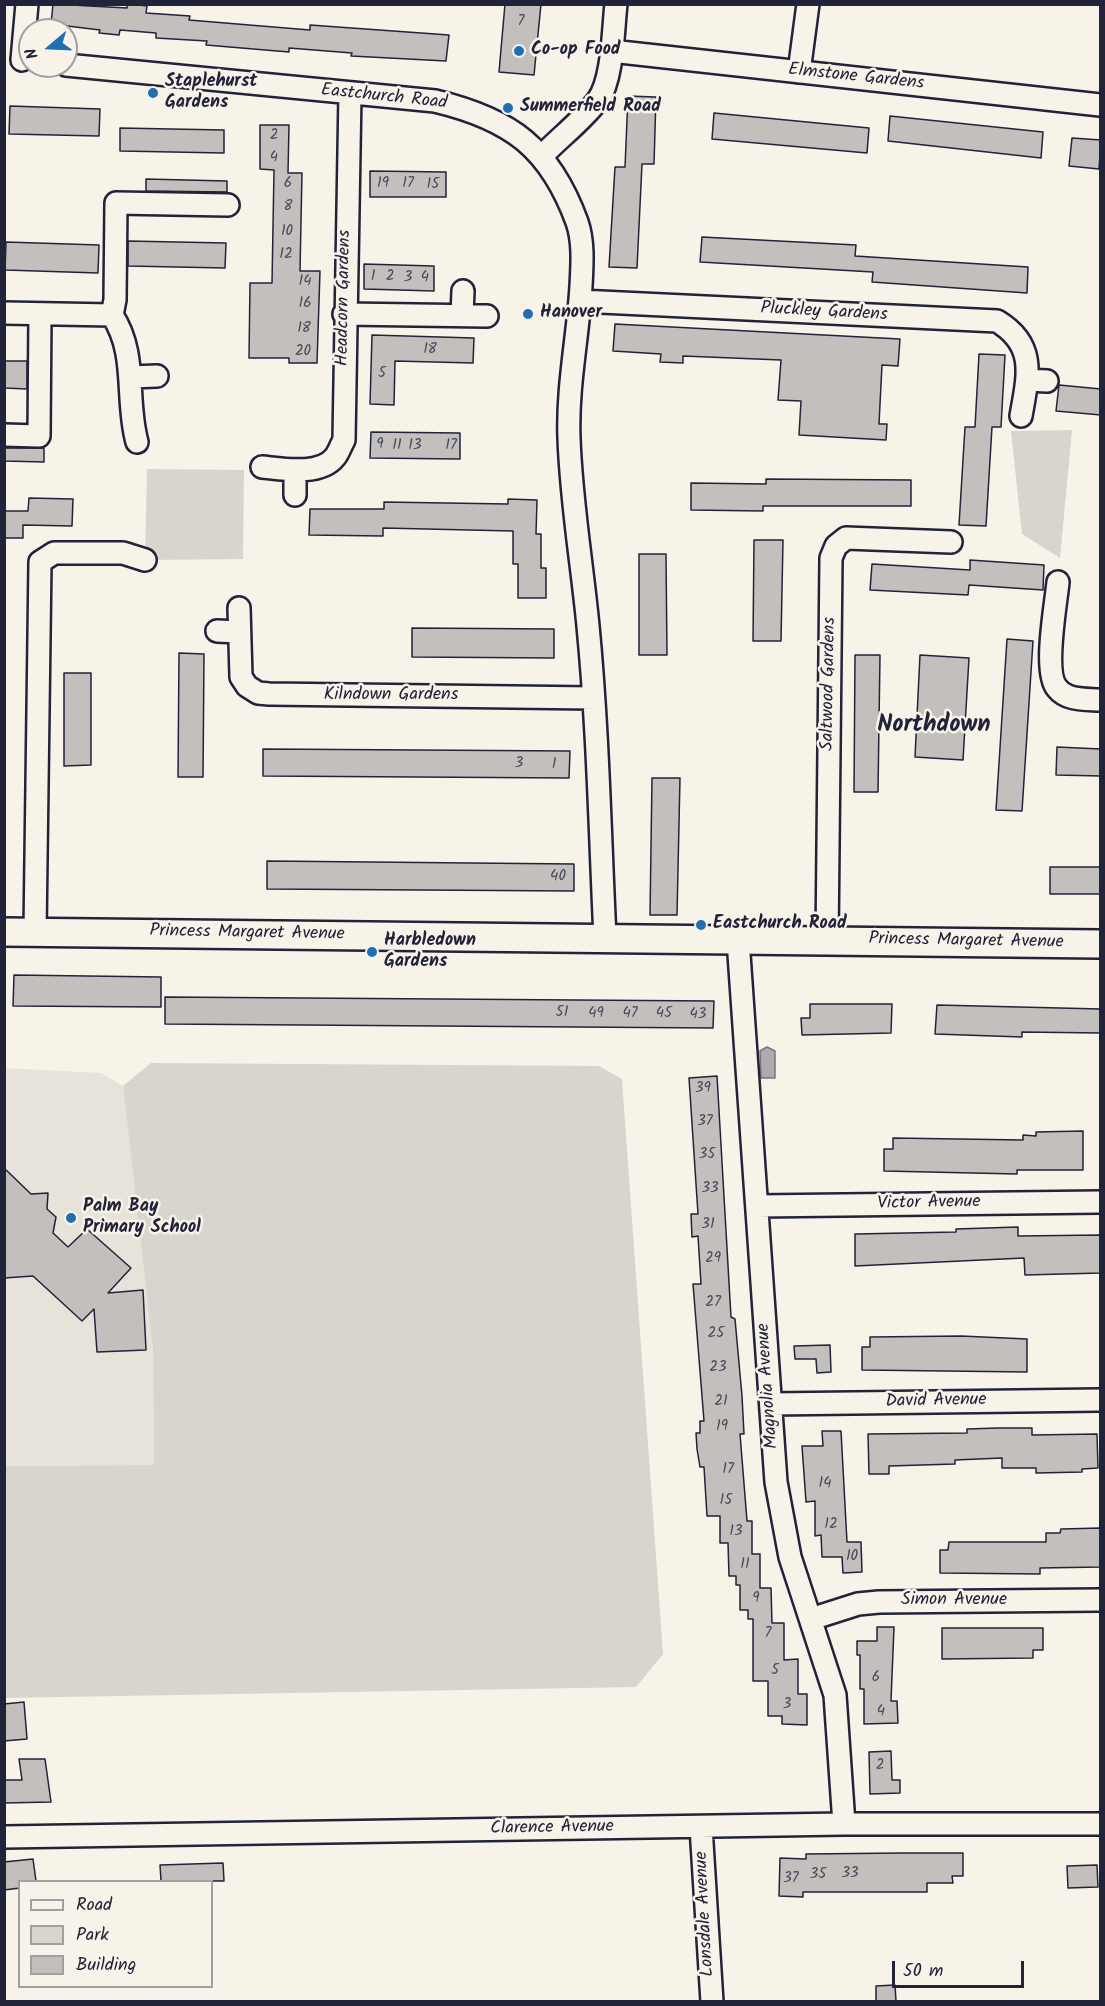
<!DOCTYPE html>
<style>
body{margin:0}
#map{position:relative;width:1105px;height:2006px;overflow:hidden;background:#f7f3e8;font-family:Kalam,sans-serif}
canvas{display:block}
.frame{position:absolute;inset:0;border:6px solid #22223b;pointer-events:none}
.legend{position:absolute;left:18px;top:1880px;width:195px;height:108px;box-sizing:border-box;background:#f7f3e8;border:2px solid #a29fa3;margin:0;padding:8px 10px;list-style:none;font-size:18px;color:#22223b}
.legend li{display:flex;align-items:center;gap:12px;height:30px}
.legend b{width:30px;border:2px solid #a29fa3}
.north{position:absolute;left:18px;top:18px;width:60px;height:60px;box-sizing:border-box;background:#f7f3e8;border:2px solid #a29fa3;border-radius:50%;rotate:251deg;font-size:16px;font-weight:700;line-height:24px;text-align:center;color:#22223b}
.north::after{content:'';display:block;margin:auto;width:21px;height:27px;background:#1f6fb2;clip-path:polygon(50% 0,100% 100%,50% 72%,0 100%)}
.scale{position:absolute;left:892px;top:1961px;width:132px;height:27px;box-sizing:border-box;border:3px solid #22223b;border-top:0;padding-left:8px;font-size:18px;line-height:21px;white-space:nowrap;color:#22223b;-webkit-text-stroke:4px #f7f3e8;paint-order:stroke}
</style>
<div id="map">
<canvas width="1105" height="2006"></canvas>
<div class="frame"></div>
<ul class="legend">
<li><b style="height:8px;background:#f7f3e8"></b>Road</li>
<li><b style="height:16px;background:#d8d5cf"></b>Park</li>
<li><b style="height:16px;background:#c2bfbd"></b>Building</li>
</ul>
<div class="north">N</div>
<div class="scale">50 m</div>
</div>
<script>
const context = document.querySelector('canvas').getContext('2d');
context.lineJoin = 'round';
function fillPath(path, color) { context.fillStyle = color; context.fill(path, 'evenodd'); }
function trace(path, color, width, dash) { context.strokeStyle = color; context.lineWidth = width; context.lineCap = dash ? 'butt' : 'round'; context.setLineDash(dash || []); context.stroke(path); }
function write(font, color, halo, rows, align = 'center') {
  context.font = font + ' Kalam,sans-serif'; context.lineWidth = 5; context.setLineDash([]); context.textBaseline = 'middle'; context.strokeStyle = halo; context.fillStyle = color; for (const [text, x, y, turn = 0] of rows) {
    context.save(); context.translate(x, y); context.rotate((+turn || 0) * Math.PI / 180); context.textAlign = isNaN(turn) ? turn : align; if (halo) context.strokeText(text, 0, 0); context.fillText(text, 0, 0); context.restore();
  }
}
fillPath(new Path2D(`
 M4 1068 101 1073 123 1086 153 1350 154 1465 5 1466Z`), '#e7e3db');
fillPath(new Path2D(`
 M1072 430 1060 558 1022 534 1011 431Z
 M147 469 244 470 243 559 145 560Z
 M151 1063 599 1066 622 1079 663 1654 636 1687 5 1698V1466L154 1465 153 1350 123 1086Z`), '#d8d5cf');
const water = new Path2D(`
 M767 1047 775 1051V1078H761L760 1051Z`);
fillPath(water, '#aeabad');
trace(water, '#76747f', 1.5);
const building = new Path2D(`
 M53 4 127 8V4H131L147 6 146 13 190 16 189 20 310 30V25L449 35 446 61 351 56 352 53 289 48V52L206 45 207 41 156 38V33L120 30 119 35 99 33 100 30 51 24Z
 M505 4H541L534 75 499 72Z
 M628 96 656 97 654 164H642L637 268 609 267 615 167H625Z
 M10 106 100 109 99 136 9 134Z
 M714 113 869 128 867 153 712 139Z
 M890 116 1043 132 1041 158 888 141Z
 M260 125H289L288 173H302L300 271H320L317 363H289V358H249L250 283H272L274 170 260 169Z
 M120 128 224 130V153L120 151Z
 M1072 138 1101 140 1099 169 1069 166Z
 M370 171 446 172V197H370Z
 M146 179 227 181V192L146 191Z
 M702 237 856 245 855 256 1028 267 1027 293 872 282 873 272 700 262Z
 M128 241 226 243 225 268 128 266Z
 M6 242 99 245 98 273 5 270Z
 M364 264 434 266V291L364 289Z
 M615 324 900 339 898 366 882 365 879 424H887L886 440 799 435 801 401 778 400 781 360 683 356V363L660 362 661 354 613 351Z
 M372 335 474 338 473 363 395 361 394 405 370 404Z
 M979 354 1005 355 1001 427H992L986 526 959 525 965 427H975Z
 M4 361H27V389L4 388Z
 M1059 385 1101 389V415L1056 411Z
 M371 432 460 433V459L370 458Z
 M4 448H44V462L4 461Z
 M766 479 911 480V506H763V511L691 510V483L766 484Z
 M29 498 73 499 72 526 23 525V538H4V511H28Z
 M508 499 537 500 536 534H541V568H546V598H518V564H513V531L383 528V536L309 535 310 509H384V502L508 504Z
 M754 540H783L781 641H753Z
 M639 554H666L667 655H639Z
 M970 560 1044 565 1043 590 969 585 968 595 870 590 872 564 970 570Z
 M412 628 554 629V658L412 657Z
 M1007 639 1033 641 1022 811 996 810Z
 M179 653 204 654 203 777H178Z
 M855 655H880L878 792H854Z
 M920 655 969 658 963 760 915 757Z
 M64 673H91V765L64 766Z
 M1057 747 1101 749V776L1056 775Z
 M263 749 570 751 569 778 263 776Z
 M652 778H680L677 915H650Z
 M267 861 574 864V891L267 889Z
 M1050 867H1101V894H1050Z
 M14 975 161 977V1007L13 1006Z
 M165 997 714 1001 713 1028 165 1024Z
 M810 1004H892L891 1033 802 1035 801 1018H810Z
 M937 1005 1101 1009V1033L1022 1032V1037L935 1034Z
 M717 1076 731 1317 735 1319 742 1396 744 1434H740L747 1521H752V1554H760V1588H771L772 1623H784V1660L798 1659V1694H807V1725L782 1724V1716H768V1681H753V1619H748V1610H740V1585H736V1576H729L728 1543H720V1516H707L704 1467H700L697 1449 696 1433H700V1421H704L693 1284H701L698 1236 692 1237 691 1214H698L689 1078Z
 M1083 1131V1170H1017V1174L884 1171V1149H893V1138L1023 1140V1135L1036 1136V1132Z
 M4 1168 31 1194 48 1193 47 1209 56 1217 53 1233 68 1247 87 1229 131 1268 108 1293 143 1290 146 1350 97 1352 94 1309 82 1321 33 1276 4 1278Z
 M1018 1227V1236L1101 1235V1273L1025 1275 1024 1258 855 1266V1234L956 1232V1229Z
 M961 1336 1027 1339V1372L862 1370V1347H870V1337Z
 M830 1345 831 1372 817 1373 816 1359H795L794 1346Z
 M998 1428H1032V1435L1097 1434 1098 1468 1082 1469V1472L1036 1473V1468H1002V1458L955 1460V1464L889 1466V1474H869L868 1434 967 1433V1429Z
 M822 1431H841L847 1542H861L862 1572 843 1573 842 1557H822L821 1535 815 1536V1501L806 1502 802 1446H823Z
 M1101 1528V1567L1040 1568V1574L940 1573V1550H948L949 1542H1046V1533H1060L1061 1529Z
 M877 1627H894L891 1701H897L898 1723 864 1724V1689H860V1655H857V1641H877Z
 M942 1628H1043V1650H1033V1658L942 1659Z
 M24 1702 27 1739 4 1741V1704Z
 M891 1751 892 1780H900V1793L870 1794 869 1752Z
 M19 1759H45L51 1802 4 1803V1780H22Z
 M903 1853H963V1876H952L953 1883H927V1892H803V1897L779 1896 780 1858 806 1859V1854Z
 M33 1859 36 1881H20V1888L4 1890V1862Z
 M223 1863 224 1881H161L160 1865Z
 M1097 1865 1098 1887 1068 1888 1067 1866Z
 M895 1985 896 2001H876V1986Z`);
fillPath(building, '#c2bfbd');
trace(building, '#22223b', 1.5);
const minor = new Path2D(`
 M611 51 1100 105
 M22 60 27 4
 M66 65 435 101C511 119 550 148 577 222 584 242 582 266 581 286 578 337 567 387 569 438 571 501 582 563 588 626 598 729 600 834 605 938
 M799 72 808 4
 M542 156C560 137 582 121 598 100 613 79 613 30 616 4
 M580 301 997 321C1037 345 1028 376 1021 416
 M4 313 112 315
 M344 314 487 316
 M462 315 463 291
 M130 377 157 376
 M1027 380 1047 381
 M4 435 39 436 40 314
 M137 442C125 399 138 354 112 315L115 300 116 203 228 205
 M262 467C283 469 320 476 335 457 339 452 341 445 344 440L350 93
 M295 470V495
 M1058 582C1056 604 1043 672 1057 688 1067 701 1086 699 1100 700
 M239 608 241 677 247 686 258 693 269 694 593 698
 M217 631 239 632
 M35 932 40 562 54 553H123L145 560
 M738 940 776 1482 790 1557 835 1695 844 1824
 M827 941 831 558 836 546 846 538 951 542
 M757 1206 1100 1202
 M771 1404 1100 1400
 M811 1619 858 1604 879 1602 1100 1600
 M701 1827 712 2002
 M4 1837 844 1824H1100`);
const major = new Path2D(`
 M4 932 1100 944`);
trace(minor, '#22223b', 26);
trace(major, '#22223b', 32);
trace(minor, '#f7f3e8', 21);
trace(major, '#f7f3e8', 27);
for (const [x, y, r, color] of [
 [519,51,6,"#1f6fb2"],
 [153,93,6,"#1f6fb2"],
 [508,108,6,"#1f6fb2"],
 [528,314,6,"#1f6fb2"],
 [701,925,6,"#1f6fb2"],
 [372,952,6,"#1f6fb2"],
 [71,1218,6,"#1f6fb2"]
]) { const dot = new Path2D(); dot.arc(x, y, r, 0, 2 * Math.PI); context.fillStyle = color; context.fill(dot); trace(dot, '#f7f3e8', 2); }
write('15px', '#4a495c', null, [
 ["7",521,22],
 ["2",274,136],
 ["4",274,158],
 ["6",288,184],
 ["19",383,184],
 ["17",408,184],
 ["15",433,185],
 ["8",288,207],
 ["10",287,232],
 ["12",286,255],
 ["1",373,277],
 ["2",390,277],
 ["3",408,278],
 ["4",425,278],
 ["14",305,282],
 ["16",305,304],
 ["18",304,329],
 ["18",430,350],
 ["20",303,352],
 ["5",382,374],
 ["9",380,445],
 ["11",397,446],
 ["13",415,446],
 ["17",451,446],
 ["3",519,764],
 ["1",554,765],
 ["40",558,877],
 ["51",562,1013],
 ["49",596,1014],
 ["47",630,1014],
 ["45",664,1014],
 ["43",698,1015],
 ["39",703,1089],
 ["37",705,1122],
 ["35",707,1155],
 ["33",710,1189],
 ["31",708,1225],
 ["29",713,1259],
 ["27",713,1303],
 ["25",716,1334],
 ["23",718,1368],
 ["21",721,1402],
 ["19",722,1427],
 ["17",728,1470],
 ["14",825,1484],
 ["15",726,1501],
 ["12",831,1525],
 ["13",736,1532],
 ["10",852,1557],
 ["11",745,1565],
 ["9",756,1599],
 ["7",768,1634],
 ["5",775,1671],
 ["6",876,1678],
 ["3",787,1705],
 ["4",881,1712],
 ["2",880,1766],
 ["33",850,1874],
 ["35",818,1875],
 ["37",791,1879]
]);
write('bold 18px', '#22223b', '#f7f3e8', [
 ["Co-op Food",531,51],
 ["Staplehurst",165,83],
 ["Gardens",165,104],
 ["Summerfield Road",520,108],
 ["Hanover",540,314],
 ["Eastchurch Road",713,925],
 ["Harbledown",384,942],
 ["Gardens",384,963],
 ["Palm Bay",83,1208],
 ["Primary School",83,1229]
], 'left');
write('18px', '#22223b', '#f7f3e8', [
 ["Elmstone Gardens",856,78,6],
 ["Eastchurch Road",384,98,6],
 ["Headcorn Gardens",345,298,-89],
 ["Pluckley Gardens",824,313,3],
 ["Saltwood Gardens",830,684,-89],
 ["Kilndown Gardens",391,696],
 ["Princess Margaret Avenue",247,934,1],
 ["Princess Margaret Avenue",966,942,1],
 ["Victor Avenue",929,1204,-1],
 ["Magnolia Avenue",769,1386,-94],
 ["David Avenue",936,1402,-1],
 ["Simon Avenue",954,1601],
 ["Clarence Avenue",552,1829,-1],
 ["Lonsdale Avenue",706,1914,-93]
]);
write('bold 24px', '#22223b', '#f7f3e8', [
 ["Northdown",934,727]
]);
</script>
